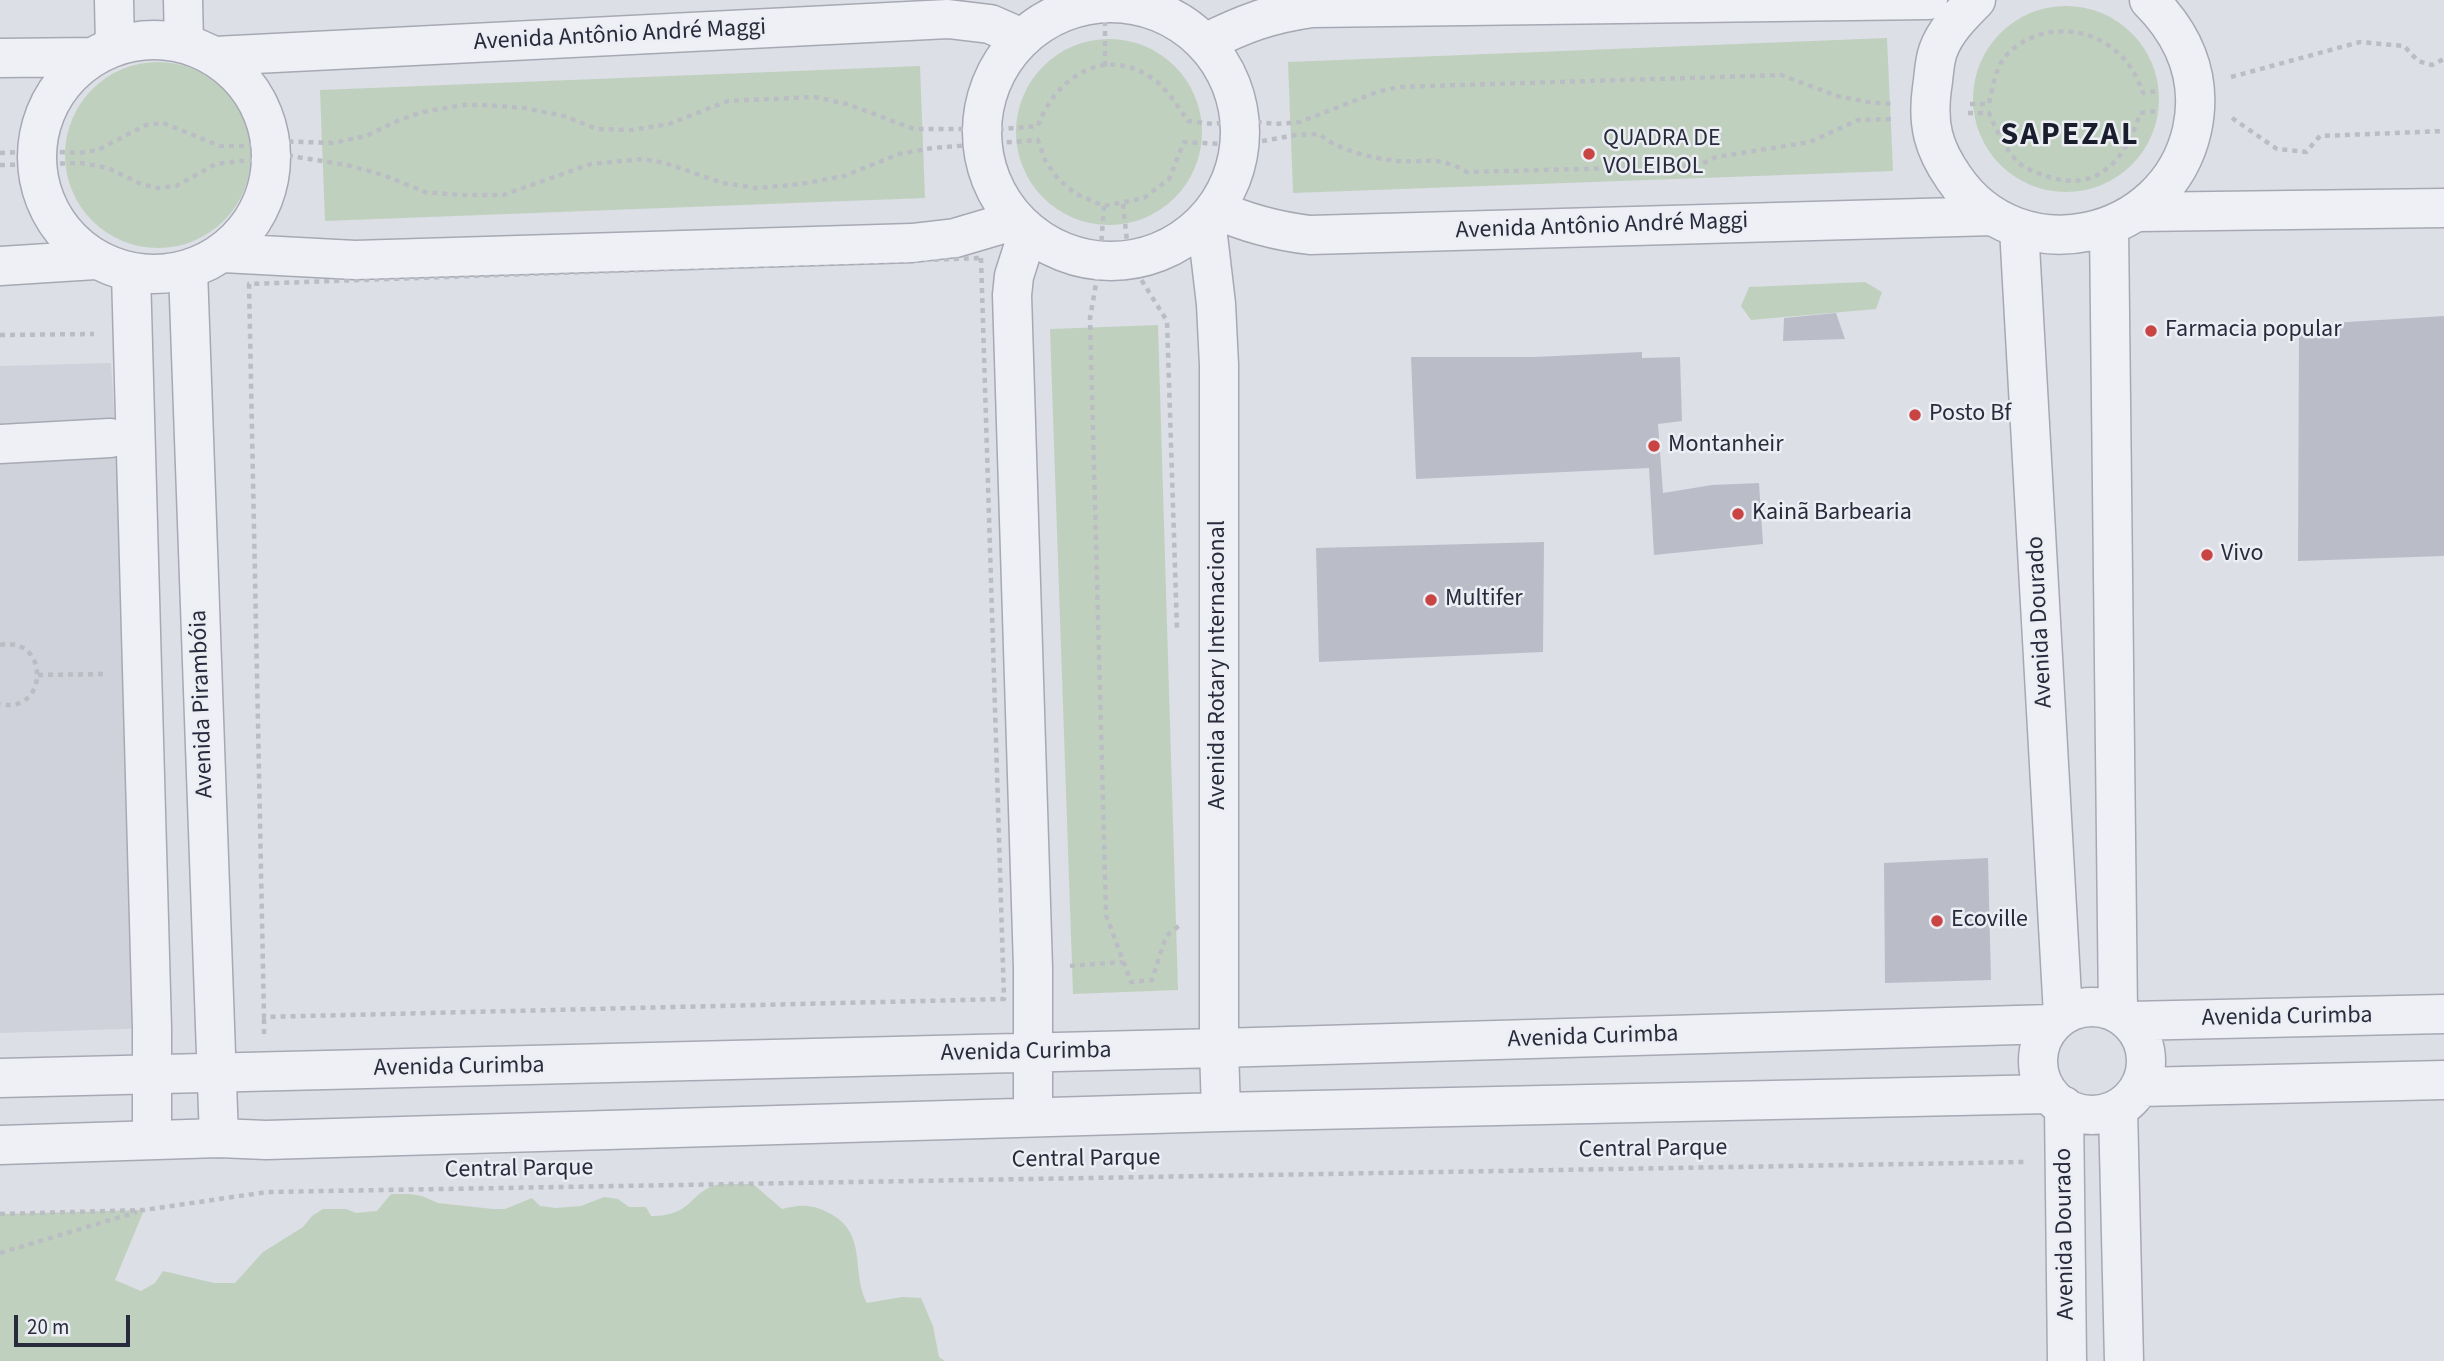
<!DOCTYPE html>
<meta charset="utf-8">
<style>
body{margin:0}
#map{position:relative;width:2444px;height:1361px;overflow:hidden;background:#dcdfe6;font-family:"Source Sans 3",sans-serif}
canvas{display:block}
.scale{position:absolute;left:14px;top:1315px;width:116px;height:32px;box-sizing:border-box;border:4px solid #272b3c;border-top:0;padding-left:9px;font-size:21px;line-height:24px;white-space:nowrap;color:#272b3c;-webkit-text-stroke:5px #eceef4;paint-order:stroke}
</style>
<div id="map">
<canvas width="2444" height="1361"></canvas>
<div class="scale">20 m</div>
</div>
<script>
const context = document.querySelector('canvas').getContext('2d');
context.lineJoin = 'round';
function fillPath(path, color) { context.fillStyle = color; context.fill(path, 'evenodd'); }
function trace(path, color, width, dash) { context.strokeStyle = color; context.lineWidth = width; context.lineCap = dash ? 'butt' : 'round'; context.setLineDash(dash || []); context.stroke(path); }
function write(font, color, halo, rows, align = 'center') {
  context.font = font + ' "Source Sans 3",sans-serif'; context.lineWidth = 5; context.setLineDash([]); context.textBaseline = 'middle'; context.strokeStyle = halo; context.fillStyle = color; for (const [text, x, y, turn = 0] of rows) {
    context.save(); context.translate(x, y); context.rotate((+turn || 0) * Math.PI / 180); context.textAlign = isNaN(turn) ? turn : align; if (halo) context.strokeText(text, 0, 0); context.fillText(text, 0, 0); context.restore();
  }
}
fillPath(new Path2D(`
 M111 363 152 1028 0 1033V366Z`), '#cfd1db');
fillPath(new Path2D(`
 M1973 99a93 93 0 1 1 186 0a93 93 0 1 1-186 0Z
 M1887 38 1893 171 1293 193 1288 62Z
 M1016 132a93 93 0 1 1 186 0a93 93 0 1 1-186 0Z
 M65 155a93 93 0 1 1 186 0a93 93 0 1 1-186 0Z
 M920 66 925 198 325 221 320 90Z
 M1865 282 1882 292 1876 309 1751 320 1741 306 1749 287Z
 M1158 325 1178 990 1073 994 1050 329Z
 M720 1184H753L782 1209C799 1204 813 1204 829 1213 869 1234 850 1271 867 1303L902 1297 921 1298 933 1326 939 1357 945 1361H0V1214L144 1210 115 1280 141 1291 155 1283 163 1271 214 1283H235L263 1252 303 1227 312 1216 323 1209H346L356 1213 377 1211 391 1194H410L422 1196 438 1203 493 1209H505L532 1198 540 1206 556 1208 581 1206 604 1197 618 1199 629 1207H646L651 1216C695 1216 688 1191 720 1184Z`), '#c0d0be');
fillPath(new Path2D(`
 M1836 313 1845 339 1783 341 1784 318Z
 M2444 316V556L2298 561 2299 325Z
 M1642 352V358L1680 357 1682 421 1658 424 1663 493 1712 485 1759 483 1763 544 1654 555 1649 468 1416 479 1411 357H1534Z
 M1544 542 1543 652 1319 662 1316 548Z
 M1988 858 1991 980 1885 983 1884 863Z`), '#babdc8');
const minor = new Path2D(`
 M114 0 115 46
 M183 0 184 43
 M188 270 219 1138
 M131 273 152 1028V1139
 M0 444 110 438`);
const tertiary = new Path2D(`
 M1976 0C1961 15 1945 31 1938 51 1934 62 1934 76 1932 88 1927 124 1933 148 1954 178 2019 274 2167 241 2192 130 2203 79 2185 36 2149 0
 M982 132a129 129 0 1 1 258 0a129 129 0 1 1-258 0Z
 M37 157a117 117 0 1 1 234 0a117 117 0 1 1-234 0Z
 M1205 43C1243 24 1269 14 1312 8L1928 0
 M215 56 948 19 990 24 1022 38
 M0 58 93 57
 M1215 209C1246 223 1276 231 1310 235L1993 216
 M2138 212 2444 208
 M1206 219 1216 304 1219 365V1048L1221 1112
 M2109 226 2118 1013
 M2019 228 2063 1015
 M1028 232 1014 276 1012 295 1033 968V1117
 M223 253 355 260 912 243 955 238 1016 220
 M0 266 95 260
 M2038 1061a54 54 0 1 1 108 0a54 54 0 1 1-108 0Z
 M2130 1021 2444 1014
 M0 1078 1219 1048 2052 1024
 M2140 1087 2444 1080
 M2064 1106 2067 1361
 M2118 1109 2124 1361
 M0 1145 219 1138 266 1140 1221 1112 2049 1094`);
trace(minor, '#a6a9b3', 41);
trace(tertiary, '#a6a9b3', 41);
trace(new Path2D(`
 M1105 66V0
 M2231 77 2360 42 2404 46 2418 61 2432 65 2444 59
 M1970 104H1989C1992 90 1995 70 2004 58 2033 24 2085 23 2117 52 2130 63 2137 77 2143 93L2157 91
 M1968 113H1989C1996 129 2004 147 2016 160 2024 169 2037 173 2049 177 2099 193 2127 157 2140 113L2156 111
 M2232 118 2277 149 2306 152 2320 136 2444 131
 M0 153 36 151 79 153 98 150 146 125 163 123 220 146H247L272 141 333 143 366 136 399 120 423 112 463 105H484L524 108 564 116 597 129 631 130 669 124 728 101 815 97 847 104 914 129H1003L1038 126C1056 75 1109 43 1157 82 1169 92 1179 108 1188 121L1213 124 1240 120 1276 124 1300 122 1377 92 1398 87 1781 75 1837 96 1868 102 1891 104
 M0 165 81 163 108 168 141 184 157 188 176 186 216 164 258 159 272 153 347 165 383 175 425 192 460 195H503L591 164 642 159 665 163 723 183 756 188 801 184 844 176 899 154 932 148 1038 140 1045 160 1058 179 1076 194 1104 206 1144 198 1169 179 1184 142 1240 145 1296 135 1319 134C1339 151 1372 158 1397 161 1428 163 1437 155 1467 172L1697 166 1716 157 1810 142 1858 120 1893 119
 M1123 204 1129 260 1167 321 1177 629
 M1104 206 1100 261 1090 318 1106 915 1131 982 1152 980 1166 936 1180 925
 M981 258 1004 999 264 1017 249 284Z
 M0 335 94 334
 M0 645C50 635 49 715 0 704
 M38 675 105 674
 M1070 966 1123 962
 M264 1034V1017
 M0 1214 144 1210 267 1192 2025 1162
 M0 1253 137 1212`), '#bbbdc5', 4.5, [5, 5]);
trace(minor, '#eff0f5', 38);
trace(tertiary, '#eff0f5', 38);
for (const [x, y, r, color] of [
 [1589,154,7,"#c84544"],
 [2151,331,7,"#c84544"],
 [1915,415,7,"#c84544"],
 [1654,446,7,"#c84544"],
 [1738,514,7,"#c84544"],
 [2207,555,7,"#c84544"],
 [1431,600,7,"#c84544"],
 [1937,921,7,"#c84544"]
]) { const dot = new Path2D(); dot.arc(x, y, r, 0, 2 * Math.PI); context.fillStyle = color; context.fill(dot); trace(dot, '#eceef4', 2.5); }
write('24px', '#272b3c', '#eceef4', [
 ["Avenida Antônio André Maggi",620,36,-3],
 ["Avenida Antônio André Maggi",1602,227,-2],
 ["Avenida Dourado",2041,622,-93],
 ["Avenida Rotary Internacional",1219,665,-90],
 ["Avenida Pirambóia",203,704,-92],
 ["Avenida Curimba",2287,1018,-1],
 ["Avenida Curimba",1593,1038,-2],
 ["Avenida Curimba",1026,1053,-1],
 ["Avenida Curimba",459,1068,-1],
 ["Central Parque",1653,1150,-1],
 ["Central Parque",1086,1160,-1],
 ["Central Parque",519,1170,-1],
 ["Avenida Dourado",2066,1234,-91]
]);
write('24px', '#272b3c', '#eceef4', [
 ["QUADRA DE",1603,140],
 ["VOLEIBOL",1603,168],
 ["Farmacia popular",2165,331],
 ["Posto Bf",1929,415],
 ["Montanheir",1668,446],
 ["Kainã Barbearia",1752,514],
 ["Vivo",2221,555],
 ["Multifer",1445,600],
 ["Ecoville",1951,921]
], 'left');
context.letterSpacing = '2px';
write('bold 32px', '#191d2c', '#eceef4', [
 ["SAPEZAL",2070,137]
]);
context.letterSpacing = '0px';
</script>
